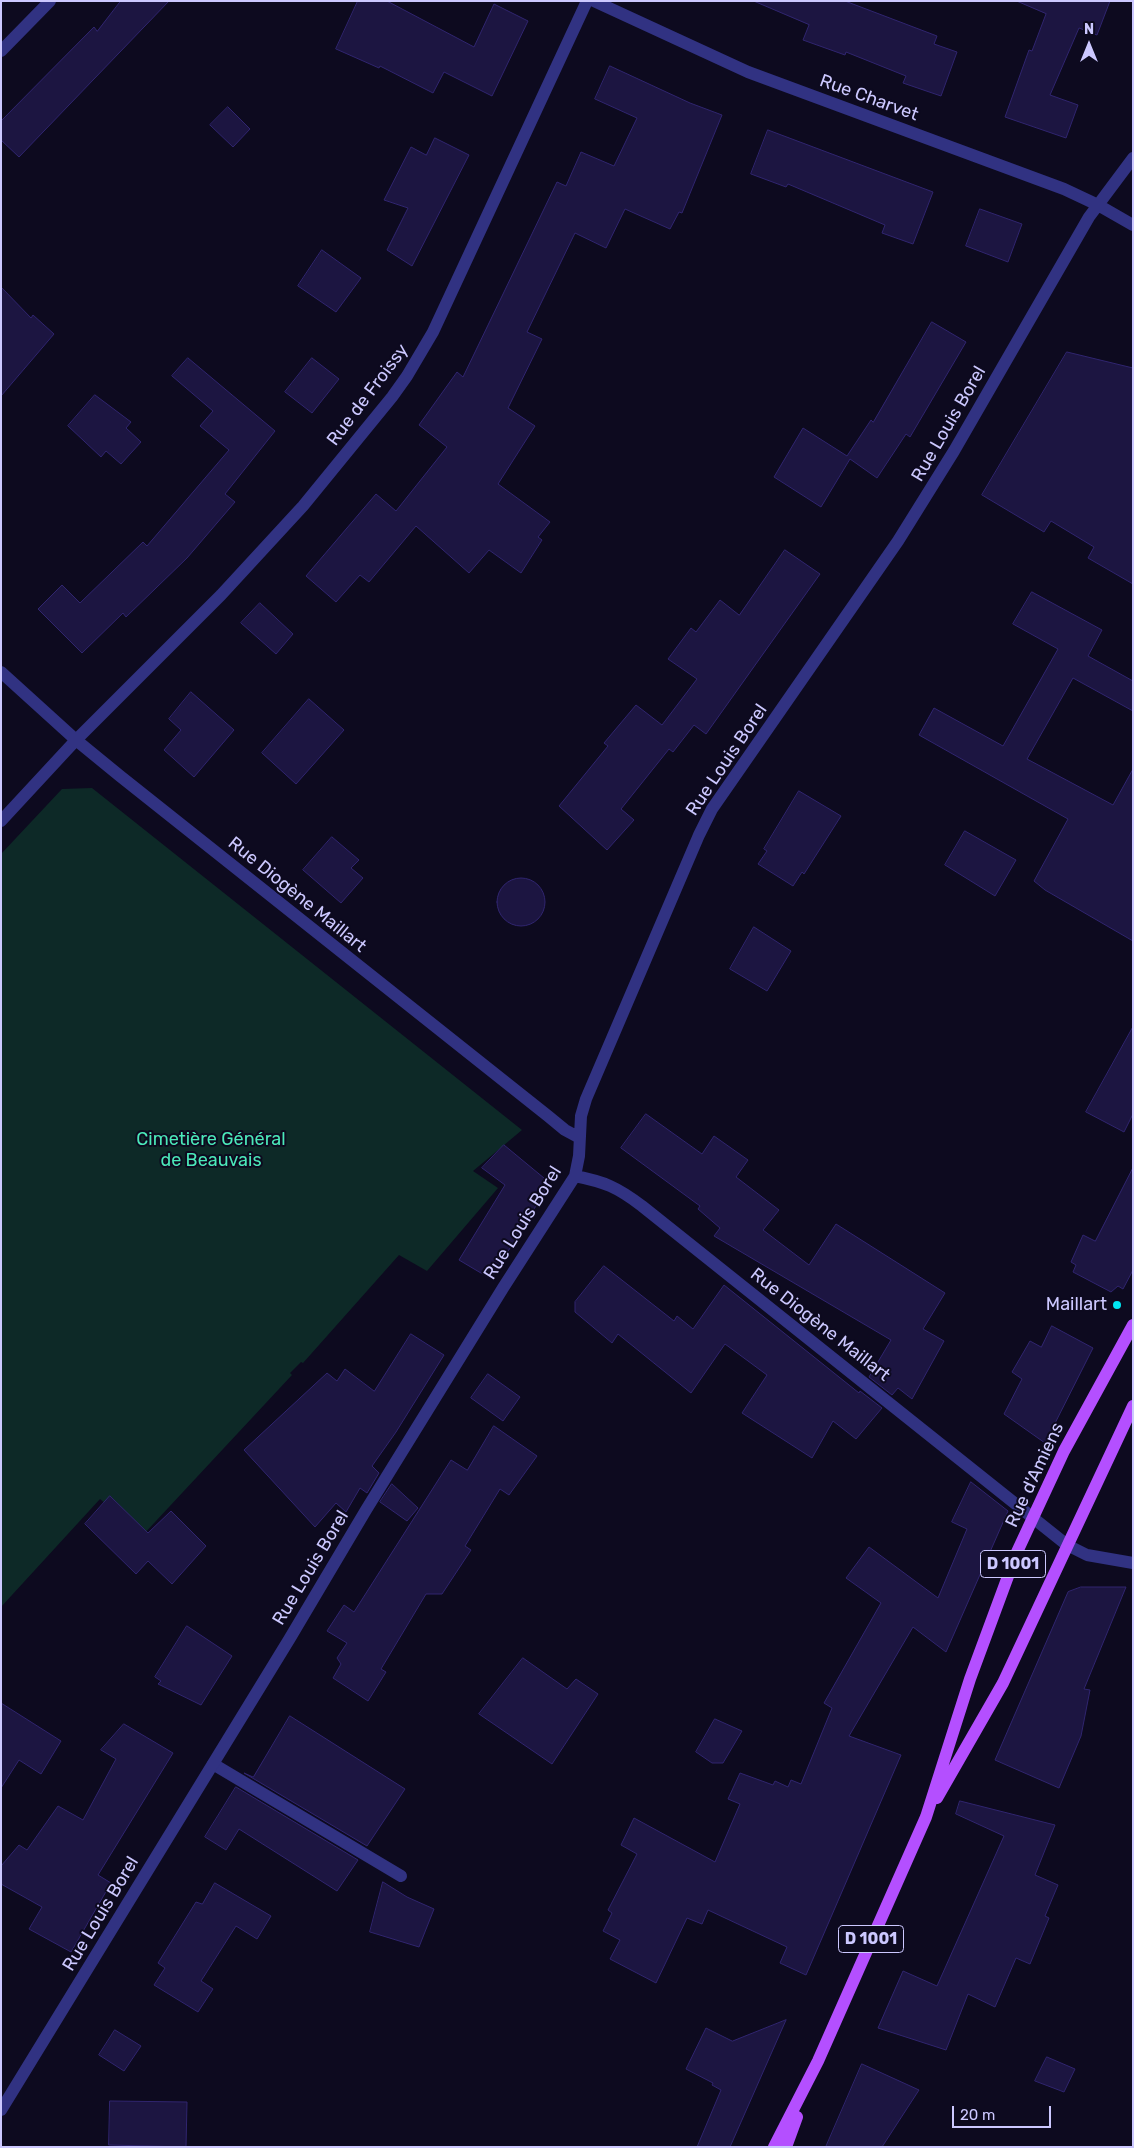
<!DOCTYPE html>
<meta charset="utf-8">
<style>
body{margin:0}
#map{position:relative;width:1134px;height:2148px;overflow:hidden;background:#0d0a1f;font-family:Rubik,sans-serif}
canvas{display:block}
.frame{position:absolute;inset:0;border:2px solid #ccc8ff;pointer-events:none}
.north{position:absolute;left:1064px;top:20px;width:50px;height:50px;-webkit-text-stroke:4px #0d0a1f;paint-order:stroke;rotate:0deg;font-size:14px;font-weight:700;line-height:20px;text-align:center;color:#ccc8ff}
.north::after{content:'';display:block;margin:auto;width:18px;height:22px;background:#ccc8ff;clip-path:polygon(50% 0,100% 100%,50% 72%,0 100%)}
.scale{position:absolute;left:952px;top:2106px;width:99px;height:22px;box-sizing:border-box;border:2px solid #ccc8ff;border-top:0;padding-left:6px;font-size:15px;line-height:18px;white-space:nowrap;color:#ccc8ff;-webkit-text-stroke:4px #0d0a1f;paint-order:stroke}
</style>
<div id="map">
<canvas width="1134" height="2148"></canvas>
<div class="frame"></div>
<div class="north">N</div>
<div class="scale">20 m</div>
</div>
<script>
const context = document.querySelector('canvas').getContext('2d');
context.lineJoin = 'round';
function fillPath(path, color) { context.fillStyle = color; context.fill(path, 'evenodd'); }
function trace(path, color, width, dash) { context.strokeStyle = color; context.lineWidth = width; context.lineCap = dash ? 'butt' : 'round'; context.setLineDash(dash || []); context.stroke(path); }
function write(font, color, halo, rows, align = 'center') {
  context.font = font + ' Rubik,sans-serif'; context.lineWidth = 4; context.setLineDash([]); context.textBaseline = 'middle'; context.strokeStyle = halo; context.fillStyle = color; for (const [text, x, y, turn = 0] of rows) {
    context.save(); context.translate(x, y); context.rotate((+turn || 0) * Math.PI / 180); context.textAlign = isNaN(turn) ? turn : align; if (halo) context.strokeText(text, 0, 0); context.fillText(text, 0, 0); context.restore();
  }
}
fillPath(new Path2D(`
 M92 788 522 1130 473 1171 498 1188 427 1271 399 1255 303 1363 301 1362 290 1373 292 1375 142 1536 100 1499 1 1607V854L62 789Z`), '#0d2927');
const building = new Path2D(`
 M121 1H169L19 157 1 140V121L94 27 97 31Z
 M358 1H387L474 47 494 4 528 21 492 96 444 72 433 93 380 66 379 68 336 49Z
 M754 1H845L937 36 934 44 957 52 941 96 903 83 906 76 846 52 845 55 803 40 809 25Z
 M1017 1H1110L1097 35 1079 28 1050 95 1078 105 1066 138 1005 117 1029 50 1032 51 1046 14Z
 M610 66 690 103 722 115 682 213 679 212 670 229 625 209 606 248 575 233 527 332 542 339 508 408 535 426 498 484 550 522 538 537 542 540 521 573 489 550 469 573 416 526 369 582 360 575 336 602 306 576 376 494 396 511 447 447 419 425 457 372 463 377 557 182 566 186 581 152 614 166 637 118 595 99Z
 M228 107 250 129 233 147 210 125Z
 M768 130 933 192 913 244 882 233 885 225 788 184 786 187 751 174Z
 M435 138 469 155 412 266 387 250 408 208 384 200 411 147 426 155Z
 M980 209 1022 224 1008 262 966 246Z
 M322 250 361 278 336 312 298 286Z
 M1 287 31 318 33 315 54 334 1 396Z
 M932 322 966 342 910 437 906 434 877 478 850 459 821 507 774 477 803 428 847 456 871 420 873 422Z
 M1067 352 1133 368V584L1088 558 1094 547 1051 521 1044 532 982 495Z
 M188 358 275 431 225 494 235 502 187 558 126 617 123 613 82 653 38 609 62 585 80 603 143 542 147 546 229 450 200 426 213 411 172 376Z
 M312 358 339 379 312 413 285 392Z
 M95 395 131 422 126 428 141 442 121 464 106 451 101 457 68 426Z
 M785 550 820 574 706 734 694 725 673 752 669 749 621 809 634 820 607 850 559 806 608 746 604 743 636 705 662 725 697 679 668 659 691 628 696 632 720 600 739 615Z
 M1032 592 1102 630 1088 656 1133 681V711L1073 678 1027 759 1113 805 1133 769V941L1045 890 1034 881 1068 819 919 735 934 708 1003 746 1058 649 1013 624Z
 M260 603 293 634 276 654 241 623Z
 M191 692 234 730 194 777 164 750 181 730 169 719Z
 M309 699 344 730 296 784 262 753Z
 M799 791 841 816 804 874 802 872 793 886 758 864 767 851 764 849Z
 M965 831 1016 860 995 896 945 865Z
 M332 837 359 860 351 868 363 878 341 903 303 870Z
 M497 902a24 24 0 1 1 48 0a24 24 0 1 1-48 0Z
 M754 927 791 951 767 991 730 969Z
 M1133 1027V1114L1124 1132 1086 1112Z
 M646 1114 702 1154 714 1136 748 1160 736 1177 779 1210 763 1230 809 1265 836 1224 945 1293 923 1329 944 1341 912 1399 898 1388 892 1395 869 1377 891 1340 714 1236 720 1228 698 1209 700 1206 621 1148Z
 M504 1145 550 1183 491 1279 459 1260 505 1185 482 1168Z
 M1133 1168V1270L1123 1289 1118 1286 1111 1292 1073 1272 1076 1265 1071 1262 1083 1235 1095 1241Z
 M604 1266 674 1321 677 1316 693 1329 724 1285 859 1393 860 1391 882 1408 856 1439 833 1421 812 1458 742 1413 767 1375 725 1344 691 1393 618 1334 612 1343 575 1312V1302Z
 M1052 1326 1093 1348 1045 1443 1004 1414 1022 1379 1012 1372 1030 1341 1041 1347Z
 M411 1334 444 1355 396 1432 372 1466 379 1473 367 1493 360 1488 346 1512 336 1503 315 1527 244 1450 327 1373 337 1381 345 1369 374 1391Z
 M488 1374 520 1397 503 1421 471 1398Z
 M494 1426 537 1456 509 1495 500 1489 465 1546 471 1550 442 1594H426L381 1669 386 1672 368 1701 333 1678 341 1664 337 1658 347 1643 327 1631 344 1605 354 1612 451 1460 467 1470Z
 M971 1482 1008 1511 946 1652 913 1627 849 1736 901 1755 806 1975 780 1963 787 1947 708 1910 702 1924 687 1918 656 1983 610 1959 620 1940 603 1931 612 1913 608 1910 637 1854 621 1845 634 1818 715 1862 740 1804 728 1799 740 1773 773 1785 775 1781 788 1787 791 1780 801 1784 832 1708 824 1703 881 1603 846 1578 869 1547 938 1598 967 1529 952 1522Z
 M392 1484 418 1508 407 1521 380 1502Z
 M110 1496 148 1533 171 1511 206 1546 172 1584 148 1561 136 1574 85 1524Z
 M1081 1587H1126L1084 1689 1090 1690 1081 1736 1059 1788 995 1760 1068 1592Z
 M187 1626 232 1656 201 1705 158 1684 161 1681 155 1677Z
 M523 1658 567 1689 576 1679 598 1694 552 1764 479 1714Z
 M1 1703 61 1741 41 1774 19 1760 1 1788Z
 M290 1716 405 1789 367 1846 244 1773 253 1777Z
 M715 1719 742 1731 723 1763H712L696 1752Z
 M124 1724 173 1753 98 1875 111 1883 71 1952 29 1929 42 1907 1 1884V1866L19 1845 27 1850 58 1806 83 1820 116 1759 101 1750Z
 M236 1787 358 1860 337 1891 239 1829 226 1850 205 1837Z
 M960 1801 1055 1825 1035 1875 1058 1885 1045 1916 1049 1918 1030 1964 1016 1958 995 2007 968 1994 946 2050 878 2028 903 1971 937 1986 1004 1836 956 1814Z
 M383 1882 407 1897 434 1909 419 1947 370 1932Z
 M215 1883 271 1916 257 1939 236 1926 201 1981 213 1989 198 2012 154 1985 165 1968 158 1963 196 1902 202 1904Z
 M786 2020 730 2147H697L721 2090 712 2085 713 2083 686 2069 706 2028 732 2041Z
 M115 2030 141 2046 124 2071 99 2055Z
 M1047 2057 1075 2069 1064 2092 1035 2081Z
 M862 2064 919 2090 882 2147H826Z
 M110 2101 187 2102 186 2147 109 2145Z`);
fillPath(building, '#1c1541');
trace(building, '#30256f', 1);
trace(new Path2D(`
 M213 1764 401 1876`), '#313282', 12);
trace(new Path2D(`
 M594 1 748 72 1064 189 1098 205 1133 225
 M1 51 50 1
 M1 672 76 740 120 776 548 1116 565 1130 578 1137
 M1 821 76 740 221 595 303 506 392 397 407 376 433 332 587 1
 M575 1176C605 1182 617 1187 642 1206L1067 1545 1087 1555 1133 1563
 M1 2110 290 1638 366 1510 503 1288 575 1176 579 1156 581 1116 586 1099 699 835 712 809 898 541 954 451 1089 217 1133 158`), '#313282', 12);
trace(new Path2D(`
 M937 1798 1003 1683 1133 1406
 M774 2147 818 2061 926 1817 970 1679 1017 1552 1064 1451 1133 1325
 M786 2147 797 2117`), '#b44fff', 12);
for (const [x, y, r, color] of [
 [1117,1305,5,"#00e7f3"]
]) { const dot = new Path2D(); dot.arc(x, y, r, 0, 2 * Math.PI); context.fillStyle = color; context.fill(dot); trace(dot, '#0d0a1f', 2); }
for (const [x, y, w] of [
 [1013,1564,65],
 [871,1939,65]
]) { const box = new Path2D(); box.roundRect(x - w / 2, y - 13.5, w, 27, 4); context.fillStyle = '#0d0a1f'; context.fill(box); trace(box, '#ccc8ff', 1); }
write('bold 16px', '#ccc8ff', null, [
 ["D 1001",1013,1564],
 ["D 1001",871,1939]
]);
write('18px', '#ccc8ff', '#0d0a1f', [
 ["Rue Charvet",869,98,20],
 ["Rue de Froissy",368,395,-53],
 ["Rue Louis Borel",949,424,-60],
 ["Rue Louis Borel",727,760,-56],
 ["Rue Diogène Maillart",297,895,39],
 ["Rue Louis Borel",523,1223,-58],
 ["Rue Diogène Maillart",820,1325,38],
 ["Rue d'Amiens",1035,1475,-65],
 ["Rue Louis Borel",311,1568,-59],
 ["Rue Louis Borel",101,1914,-59]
]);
write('18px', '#4be8b9', '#0d0a1f', [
 ["Cimetière Général",211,1140],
 ["de Beauvais",211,1161]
]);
write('18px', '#ccc8ff', '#0d0a1f', [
 ["Maillart",1107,1305]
], 'right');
</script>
